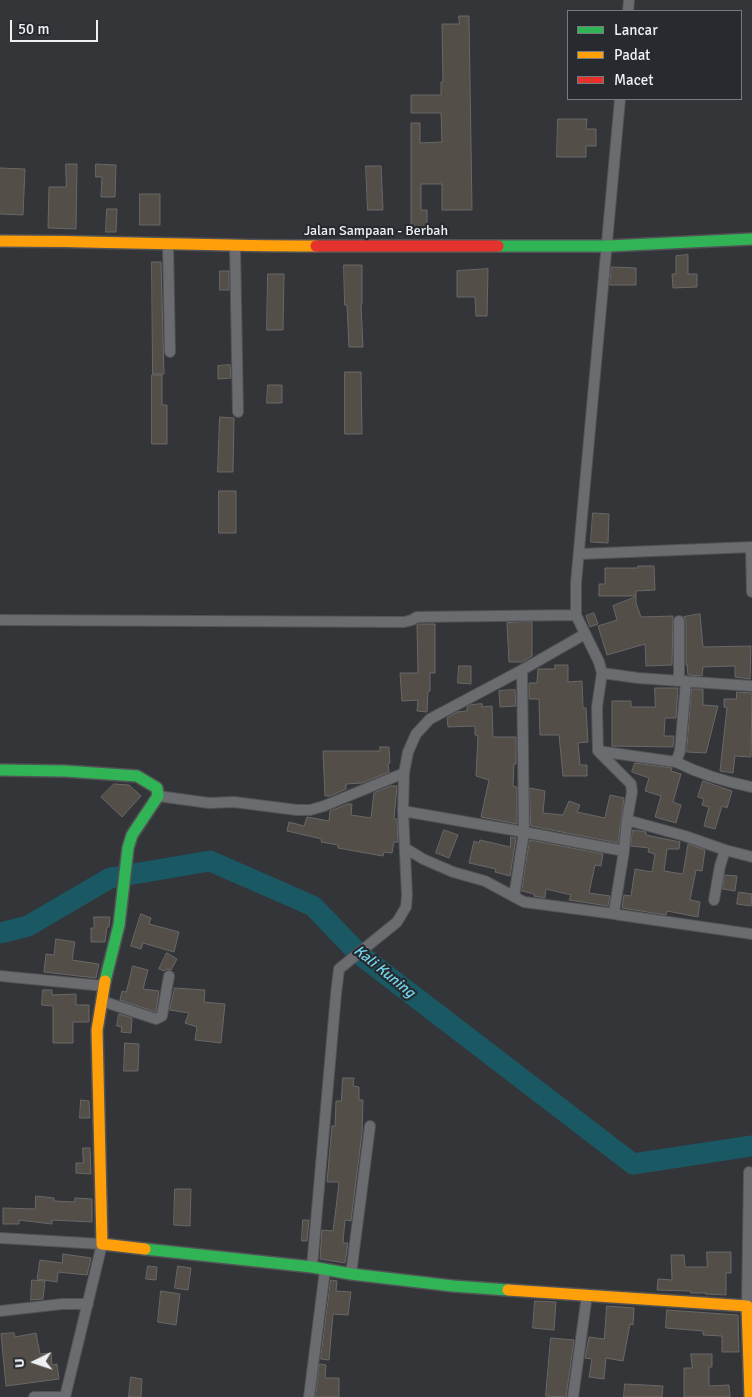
<!DOCTYPE html>
<style>
body{margin:0}
#map{position:relative;width:752px;height:1397px;overflow:hidden;background:#333538;font-family:Signika,sans-serif}
canvas{display:block}
.legend{position:absolute;left:567px;top:10px;width:175px;height:90px;box-sizing:border-box;background:#272b30;border:1px solid #777a7e;margin:0;padding:6px 9px;list-style:none;font-size:15px;color:#eef1f4}
.legend li{display:flex;align-items:center;gap:10px;height:25px}
.legend b{width:25px;border:1px solid #777a7e}
.north{position:absolute;left:10px;top:1337px;width:50px;height:50px;-webkit-text-stroke:4px #272b30;paint-order:stroke;rotate:266deg;font-size:14px;font-weight:700;line-height:20px;text-align:center;color:#eef1f4}
.north::after{content:'';display:block;margin:auto;width:18px;height:22px;background:#eef1f4;clip-path:polygon(50% 0,100% 100%,50% 72%,0 100%)}
.scale{position:absolute;left:10px;top:20px;width:88px;height:22px;box-sizing:border-box;border:2px solid #eef1f4;border-top:0;padding-left:6px;font-size:15px;line-height:18px;white-space:nowrap;color:#eef1f4;-webkit-text-stroke:4px #272b30;paint-order:stroke}
</style>
<div id="map">
<canvas width="752" height="1397"></canvas>
<ul class="legend">
<li><b style="height:6px;background:#30b455"></b>Lancar</li>
<li><b style="height:6px;background:#ff9f0a"></b>Padat</li>
<li><b style="height:6px;background:#e5322d"></b>Macet</li>
</ul>
<div class="north">U</div>
<div class="scale">50 m</div>
</div>
<script>
const context = document.querySelector('canvas').getContext('2d');
context.lineJoin = 'round';
function trace(path, color, width, dash) { context.strokeStyle = color; context.lineWidth = width; context.lineCap = dash ? 'butt' : 'round'; context.setLineDash(dash || []); context.stroke(path); }
function fillPath(path, color) { context.fillStyle = color; context.fill(path, 'evenodd'); }
function write(font, color, halo, rows, align = 'center') {
  context.font = font + ' Signika,sans-serif'; context.lineWidth = 4.5; context.setLineDash([]); context.textBaseline = 'middle'; context.strokeStyle = halo; context.fillStyle = color; for (const [text, x, y, turn = 0] of rows) {
    context.save(); context.translate(x, y); context.rotate((+turn || 0) * Math.PI / 180); context.textAlign = isNaN(turn) ? turn : align; if (halo) context.strokeText(text, 0, 0); context.fillText(text, 0, 0); context.restore();
  }
}
trace(new Path2D(`
 M0 933 28 926 110 878 210 861 313 906 359 954 633 1164 752 1146`), '#1a5864', 21);
const building = new Path2D(`
 M459 16H469L472 210H442V184H421V210H427V233L411 234V123H420V143L442 142 441 113H411V95H441V82H443L442 24H459Z
 M558 119H587L586 129H596V146H586V157H557Z
 M66 164H77L76 229 48 228 49 187H66Z
 M96 164 116 165 115 197H101L102 177H96Z
 M366 166H381L383 210H368Z
 M0 168 25 169 23 215 0 214Z
 M140 194H160V225H140Z
 M107 209H117L116 232H106Z
 M688 255V274H697V287L673 288 672 274H676V256Z
 M152 262H161L164 374H153Z
 M344 265H362V304L361 305 363 347H349L347 305H345Z
 M612 267 636 268V285H610Z
 M488 269 487 316H476L475 297H457V271Z
 M220 271H229V290H220Z
 M268 274H284L283 330H267Z
 M230 365 231 378 218 379V366Z
 M345 372H361L362 434H345Z
 M152 375H162V405H167V444H152Z
 M268 385H282V403H267Z
 M220 417 234 418 233 472H218Z
 M219 491H236V533H219Z
 M593 513 609 514 608 543 591 542Z
 M638 566H654L655 590 636 591V596H599V584H605V568H638Z
 M636 597V603L641 617 673 616 672 665 646 666 645 644 607 655 598 626 617 620 613 606Z
 M594 613 598 624 590 627 586 616Z
 M700 614 703 647 751 646 750 679 735 677V666L703 667 702 676 688 675 687 665H686V621L684 617Z
 M532 622V656L522 662H509L507 623Z
 M419 624H435V673H430V691H428L427 712 417 711 418 700 402 701 400 673H418L417 625Z
 M555 665H568V682L582 681 583 708H586L588 742 578 743 580 765H587V776H563L559 735H540L539 699H529V683H537L538 669H555Z
 M459 666H471V684L458 683Z
 M655 688H678L676 718H665L664 736H674L673 747 612 746V701H631V707H655Z
 M692 689H703V705L718 706 706 753 687 752Z
 M515 690 516 706 500 707 499 691Z
 M737 692 752 693 751 757 735 756 733 773 720 771 727 708 724 707V699H736Z
 M482 704V707L492 706 493 737H516V764H514L513 786 517 787V824L481 817 489 780 476 776 478 736 475 735V726L448 727 447 718 457 712 467 711V707L470 705Z
 M380 747H389L390 763H388L389 772 362 783 346 784V789L330 796H325L323 751H380Z
 M635 763 672 768 671 771 681 774 673 802 681 805 676 823 655 817 661 796 645 791 649 778 632 772Z
 M703 781 732 791 727 808 722 806 715 829 704 826 709 807 702 805 704 799 698 797Z
 M114 784 129 785 141 796 122 817 101 797Z
 M391 786H397L394 819H397L398 842H394L392 853 384 852 383 856 338 848V845L321 842 322 839 287 831 289 822 304 826 307 817 329 821 330 811 348 804H352L351 815 371 818 374 793Z
 M530 788 545 791 543 813 563 815 569 801 580 805 577 812 605 818 610 795 624 798 618 843 531 826Z
 M444 830 458 835 449 858 436 853Z
 M633 830 646 832V835L680 842 679 849H667L664 871 683 874 688 844 705 850 702 871 696 870 690 900 700 902 698 917 667 911 666 915 622 908 624 895 631 896 635 869 652 872 655 854 648 852 649 848 631 846Z
 M511 837 516 838 510 876 495 872 496 869 469 863 474 841 479 843 480 840 510 847Z
 M530 840 603 854 601 866 595 865 589 893 610 896 608 906 569 900 571 895 546 889 545 898 534 896V894L522 891Z
 M725 875 737 876 735 891 723 889Z
 M739 892 752 894 751 906 737 904Z
 M141 914 151 918 149 924 179 932 174 952 143 943 141 949 131 946Z
 M94 917H110L109 927H107L105 942H91V928H94Z
 M56 939 75 942 72 960 99 964 96 978 44 972 46 954 54 955Z
 M167 953 177 959 171 970 167 969 164 971 159 969Z
 M133 966 148 970 143 989 159 991 156 1012 120 1000 122 991 126 992Z
 M175 988 205 990 204 1002 225 1004 221 1043 195 1040 197 1027 185 1023 189 1013 170 1010Z
 M43 990H52V995L76 994V1005H89V1022H73V1043H53V1006L42 1005Z
 M119 1014 132 1018 131 1033 121 1032 122 1027 117 1026Z
 M125 1043 139 1044 138 1071H124Z
 M343 1078H354L353 1086 359 1087V1100H363L362 1133 351 1221 345 1220 344 1231 343 1243H348L345 1263 320 1259 322 1230 333 1231 336 1208 339 1182H327L332 1126H335L336 1101H341Z
 M81 1100 89 1101 90 1118H80Z
 M83 1148H90L91 1174 76 1173V1163H83Z
 M175 1189H191L190 1226 174 1225Z
 M36 1196 54 1198V1201L75 1202V1198L92 1199V1222L52 1220V1224L19 1220V1224H3V1208L35 1209Z
 M303 1220H309L307 1241H302Z
 M707 1252H731V1273H726V1295L705 1294 706 1293H691V1291L657 1290 658 1279 672 1280 671 1255H684L685 1267H707Z
 M63 1254 91 1258 87 1275 58 1272 57 1282 37 1279 40 1260 62 1263Z
 M148 1266 157 1267 156 1280 146 1279Z
 M178 1266 191 1268 188 1290 175 1288Z
 M32 1280 45 1281 43 1299 31 1300Z
 M331 1280 337 1281 336 1291 351 1292 348 1315 333 1314 329 1360 321 1359Z
 M161 1291 180 1294 176 1325 158 1322Z
 M535 1301 556 1302 554 1330 533 1328Z
 M607 1306 634 1308 633 1325 630 1324 623 1361 606 1358 604 1379 589 1377 592 1359 585 1358 589 1337 604 1339Z
 M667 1310 738 1315 739 1352H722V1336L703 1335V1331L666 1328Z
 M14 1333 15 1337 36 1333 40 1354 51 1353 52 1365 57 1364 59 1379 6 1386 1 1334Z
 M551 1338 574 1340 566 1397 546 1396Z
 M691 1354H712V1367H709V1386L729 1385 730 1397H684V1368H692Z
 M320 1364 326 1365 325 1378H339V1397H316Z
 M131 1377 142 1379 141 1397H129Z
 M625 1384 663 1386 662 1397H624Z`);
fillPath(building, '#544e49');
trace(building, '#686868', 1);
const street = new Path2D(`
 M628 11 629 0
 M168 244 170 352
 M235 246 238 412
 M751 547 752 592
 M580 554 752 547
 M0 620 404 622 412 620 417 617 576 615
 M679 621V681
 M602 673 599 662 576 615V583L620 99
 M686 681 680 751 676 762C700 774 726 782 752 787
 M598 751 676 762
 M158 796 209 803 234 802 297 810H310L324 806 404 773 408 752 416 734 430 719 522 670 585 634
 M403 811 524 832 624 851
 M627 820 632 792 631 784 598 751 597 707 602 673 638 678 752 686
 M405 848 423 859 453 872 485 881 524 902 615 914
 M752 857 725 850 685 836 627 820 624 851 614 912 615 914 620 915 752 934
 M514 897 524 832 522 670
 M714 900 720 866 725 850
 M0 976 104 986
 M102 1001 156 1019 162 1016 169 976
 M749 1172 747 1306H752
 M0 1238 102 1244 65 1397
 M312 1267 336 994 339 969 397 922 406 907 407 895 403 811 404 773
 M351 1274 370 1126
 M0 1311 62 1304H88
 M34 1397H65
 M309 1397 325 1270
 M573 1397 587 1295`);
const fast = new Path2D(`
 M498 246H608L752 239
 M0 770 65 771 137 776 157 788 158 796 132 835 128 848 119 925 105 981
 M145 1249 312 1267 351 1274 453 1286 508 1290`);
const slow = new Path2D(`
 M0 241C105 241 210 246 316 246
 M105 981 97 1030 102 1244 145 1249
 M508 1290 747 1306 750 1397`);
const jam = new Path2D(`
 M316 246H498`);
trace(street, '#525356', 12);
trace(fast, '#525356', 14);
trace(slow, '#525356', 14);
trace(jam, '#525356', 14);
trace(street, '#6b6c6f', 10);
trace(fast, '#30b455', 11);
trace(slow, '#ff9f0a', 11);
trace(jam, '#e5322d', 11);
write('14px', '#eef1f4', '#272b30', [
 ["Jalan Sampaan - Berbah",376,231]
]);
write('italic 15px', '#72d5eb', '#272b30', [
 ["Kali Kuning",384,972,39]
]);
</script>
